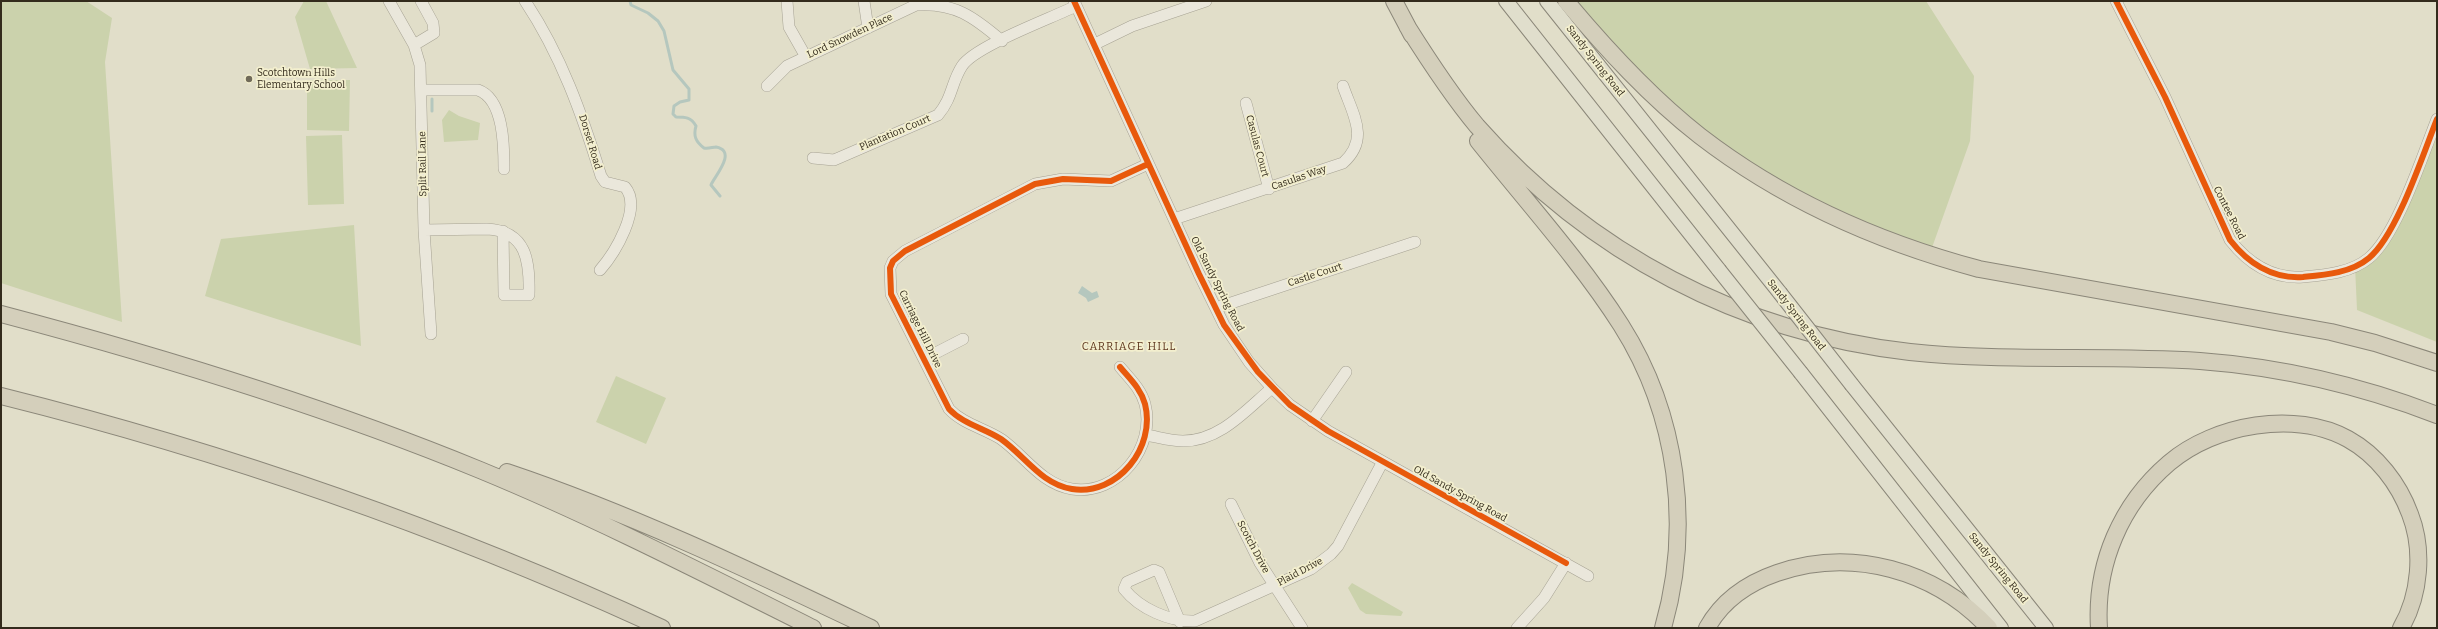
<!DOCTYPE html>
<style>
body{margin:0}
#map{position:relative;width:2438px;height:629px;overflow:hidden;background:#e1dec9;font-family:Bitter,serif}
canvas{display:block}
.frame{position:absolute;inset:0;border:2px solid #332b1c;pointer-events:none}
</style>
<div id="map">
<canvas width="2438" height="629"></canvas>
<div class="frame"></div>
</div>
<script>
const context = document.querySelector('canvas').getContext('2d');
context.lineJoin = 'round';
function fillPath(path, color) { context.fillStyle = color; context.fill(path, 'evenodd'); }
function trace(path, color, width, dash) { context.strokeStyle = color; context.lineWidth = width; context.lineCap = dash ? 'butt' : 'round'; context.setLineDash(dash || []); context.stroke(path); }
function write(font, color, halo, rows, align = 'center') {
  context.font = font + ' Bitter,serif'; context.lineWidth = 3.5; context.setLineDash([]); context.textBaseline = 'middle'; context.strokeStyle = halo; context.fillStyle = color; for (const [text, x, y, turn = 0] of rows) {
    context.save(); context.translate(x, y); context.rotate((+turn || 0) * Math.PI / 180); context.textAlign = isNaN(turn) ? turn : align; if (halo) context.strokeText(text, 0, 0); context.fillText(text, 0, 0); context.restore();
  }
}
fillPath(new Path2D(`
 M1 1H86L112 18 105 62 122 322 1 283Z
 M304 1H326L357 68 310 69 295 17Z
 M1566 1H1926L1974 76 1970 141 1929 256 1883 239 1700 136Z
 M307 80H350L349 131 307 130Z
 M449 110 459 116 480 123 478 140 444 142 442 120Z
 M2437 125V342L2357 310 2355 266 2397 217Z
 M342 135 344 204 308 205 306 136Z
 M354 225 361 346 205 296 221 239Z
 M616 376 666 398 646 444 596 422Z
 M1352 583 1403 612 1401 616 1366 614 1360 610 1348 588Z`), '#cbd2ac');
fillPath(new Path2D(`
 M1082 286 1092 293 1097 291 1099 297 1088 302 1086 298 1078 293Z`), '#b5c7be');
trace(new Path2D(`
 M630 1 631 5 648 13 658 21 664 31 673 70 689 89V100L680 102 674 106 673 114 676 117C685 117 691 117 696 126 693 136 696 142 704 148 708 149 713 147 716 147 738 151 714 177 711 185L720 196
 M432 111V99`), '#b5c7be', 3);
const minor = new Path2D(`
 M389 1 414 45 420 65 424 230 431 334
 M525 1C561 55 582 114 601 176L605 182 625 187C643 208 614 254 600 270
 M787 1 789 27 806 57
 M864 1 868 28
 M1074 1 1199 274 1224 325 1249 362 1272 388 1290 405 1328 431 1588 576
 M2116 1 2165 97 2230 240C2248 263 2272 279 2303 277 2325 275 2351 273 2369 258 2397 235 2423 154 2437 119
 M1095 44 1132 26 1206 1
 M414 45 434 33 433 23 421 1
 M767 86 787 66 916 5C954 2 974 17 1002 41
 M422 90H478C504 99 504 147 504 169
 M1246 103 1269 189
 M813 158 834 160 938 115C953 97 951 83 962 66 975 46 1052 18 1076 6
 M1174 219 1343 163C1370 139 1353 115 1343 86
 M424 230 487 229C527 231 530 262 529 295H504L503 231
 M1216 308 1415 242
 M924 359 963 339
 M1120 367C1130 379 1141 389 1145 404 1156 447 1118 496 1072 489 1041 484 1025 456 1001 439 984 428 963 424 949 409L891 294 890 268 893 261 905 251 1035 184 1063 179 1111 181 1148 164
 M1312 421 1346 372
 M1146 435C1158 437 1171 441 1183 441 1220 441 1246 410 1272 388
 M1231 504 1260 563 1302 628
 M1180 622 1159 572 1154 570 1127 582 1124 589C1140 609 1170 622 1195 621L1311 569 1331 554 1338 546 1382 463
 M1517 628 1544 598 1566 563`);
const major = new Path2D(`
 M1506 1 1719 270
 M1547 1 1780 293
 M1801 373 2001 628
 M1852 385 2046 628`);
const highway = new Path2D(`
 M1394 1 1412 35
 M1566 1C1607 50 1650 97 1700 136 1783 200 1878 242 1979 269L2331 332 2375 343 2437 363
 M1407 26C1429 61 1451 95 1477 126 1589 253 1741 333 1910 352 2004 362 2104 355 2200 361 2280 367 2362 386 2437 415
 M1478 141C1525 200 1581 262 1621 325 1678 415 1692 527 1663 628
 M1 314C164 357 324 406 480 470 594 517 703 573 813 628
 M1 396C230 453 447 529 662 628
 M507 472C632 514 751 571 871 628
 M1707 628C1722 601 1748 583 1777 573 1852 547 1935 570 1989 628
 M2099 628C2095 564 2121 504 2169 463 2215 424 2295 410 2348 439 2377 455 2399 484 2410 514 2424 550 2420 595 2401 628`);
trace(minor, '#a6a293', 12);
trace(major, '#8b8779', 16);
trace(highway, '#8b8779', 18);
trace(minor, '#eae7db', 11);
trace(major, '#e0decc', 14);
trace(highway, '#d4cfbb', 16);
const majorBridge = new Path2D(`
 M1719 270 1801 373
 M1780 293 1852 385`);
trace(majorBridge, '#8b8779', 16, []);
trace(majorBridge, '#e0decc', 14);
trace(new Path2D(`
 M1074 1 1199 274 1224 325 1258 372 1290 405 1328 431 1566 563
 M2116 1 2165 97 2230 240C2248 263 2272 279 2303 277 2325 275 2351 273 2369 258 2397 235 2423 154 2437 119
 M1120 367C1130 379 1141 389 1145 404 1156 447 1118 496 1072 489 1041 484 1025 456 1001 439 984 428 963 424 949 409L891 294 890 268 893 261 905 251 1035 184 1063 179 1111 181 1148 164`), '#e8590c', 6);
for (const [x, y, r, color] of [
 [249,79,4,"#706a59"]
]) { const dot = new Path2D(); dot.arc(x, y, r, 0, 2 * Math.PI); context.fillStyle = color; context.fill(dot); trace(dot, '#f3efce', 1.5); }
write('10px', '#332b1c', '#f3efce', [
 ["Lord Snowden Place",850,36,-25],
 ["Sandy Spring Road",1595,61,52],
 ["Plantation Court",895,133,-23],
 ["Dorset Road",590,142,73],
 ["Casulas Court",1257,146,75],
 ["Split Rail Lane",423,164,-91],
 ["Casulas Way",1299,178,-19],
 ["Contee Road",2229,213,63],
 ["Castle Court",1315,275,-18],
 ["Old Sandy Spring Road",1217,284,63],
 ["Sandy Spring Road",1796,315,52],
 ["Carriage Hill Drive",920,329,64],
 ["Old Sandy Spring Road",1460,494,29],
 ["Scotch Drive",1253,547,62],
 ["Sandy Spring Road",1998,568,51],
 ["Plaid Drive",1300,572,-28]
]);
write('10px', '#332b1c', '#f3efce', [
 ["Scotchtown Hills",257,73],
 ["Elementary School",257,85]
], 'left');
context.letterSpacing = '1px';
write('11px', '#5e361e', '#f3efce', [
 ["CARRIAGE HILL",1129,347]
]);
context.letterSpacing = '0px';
</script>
